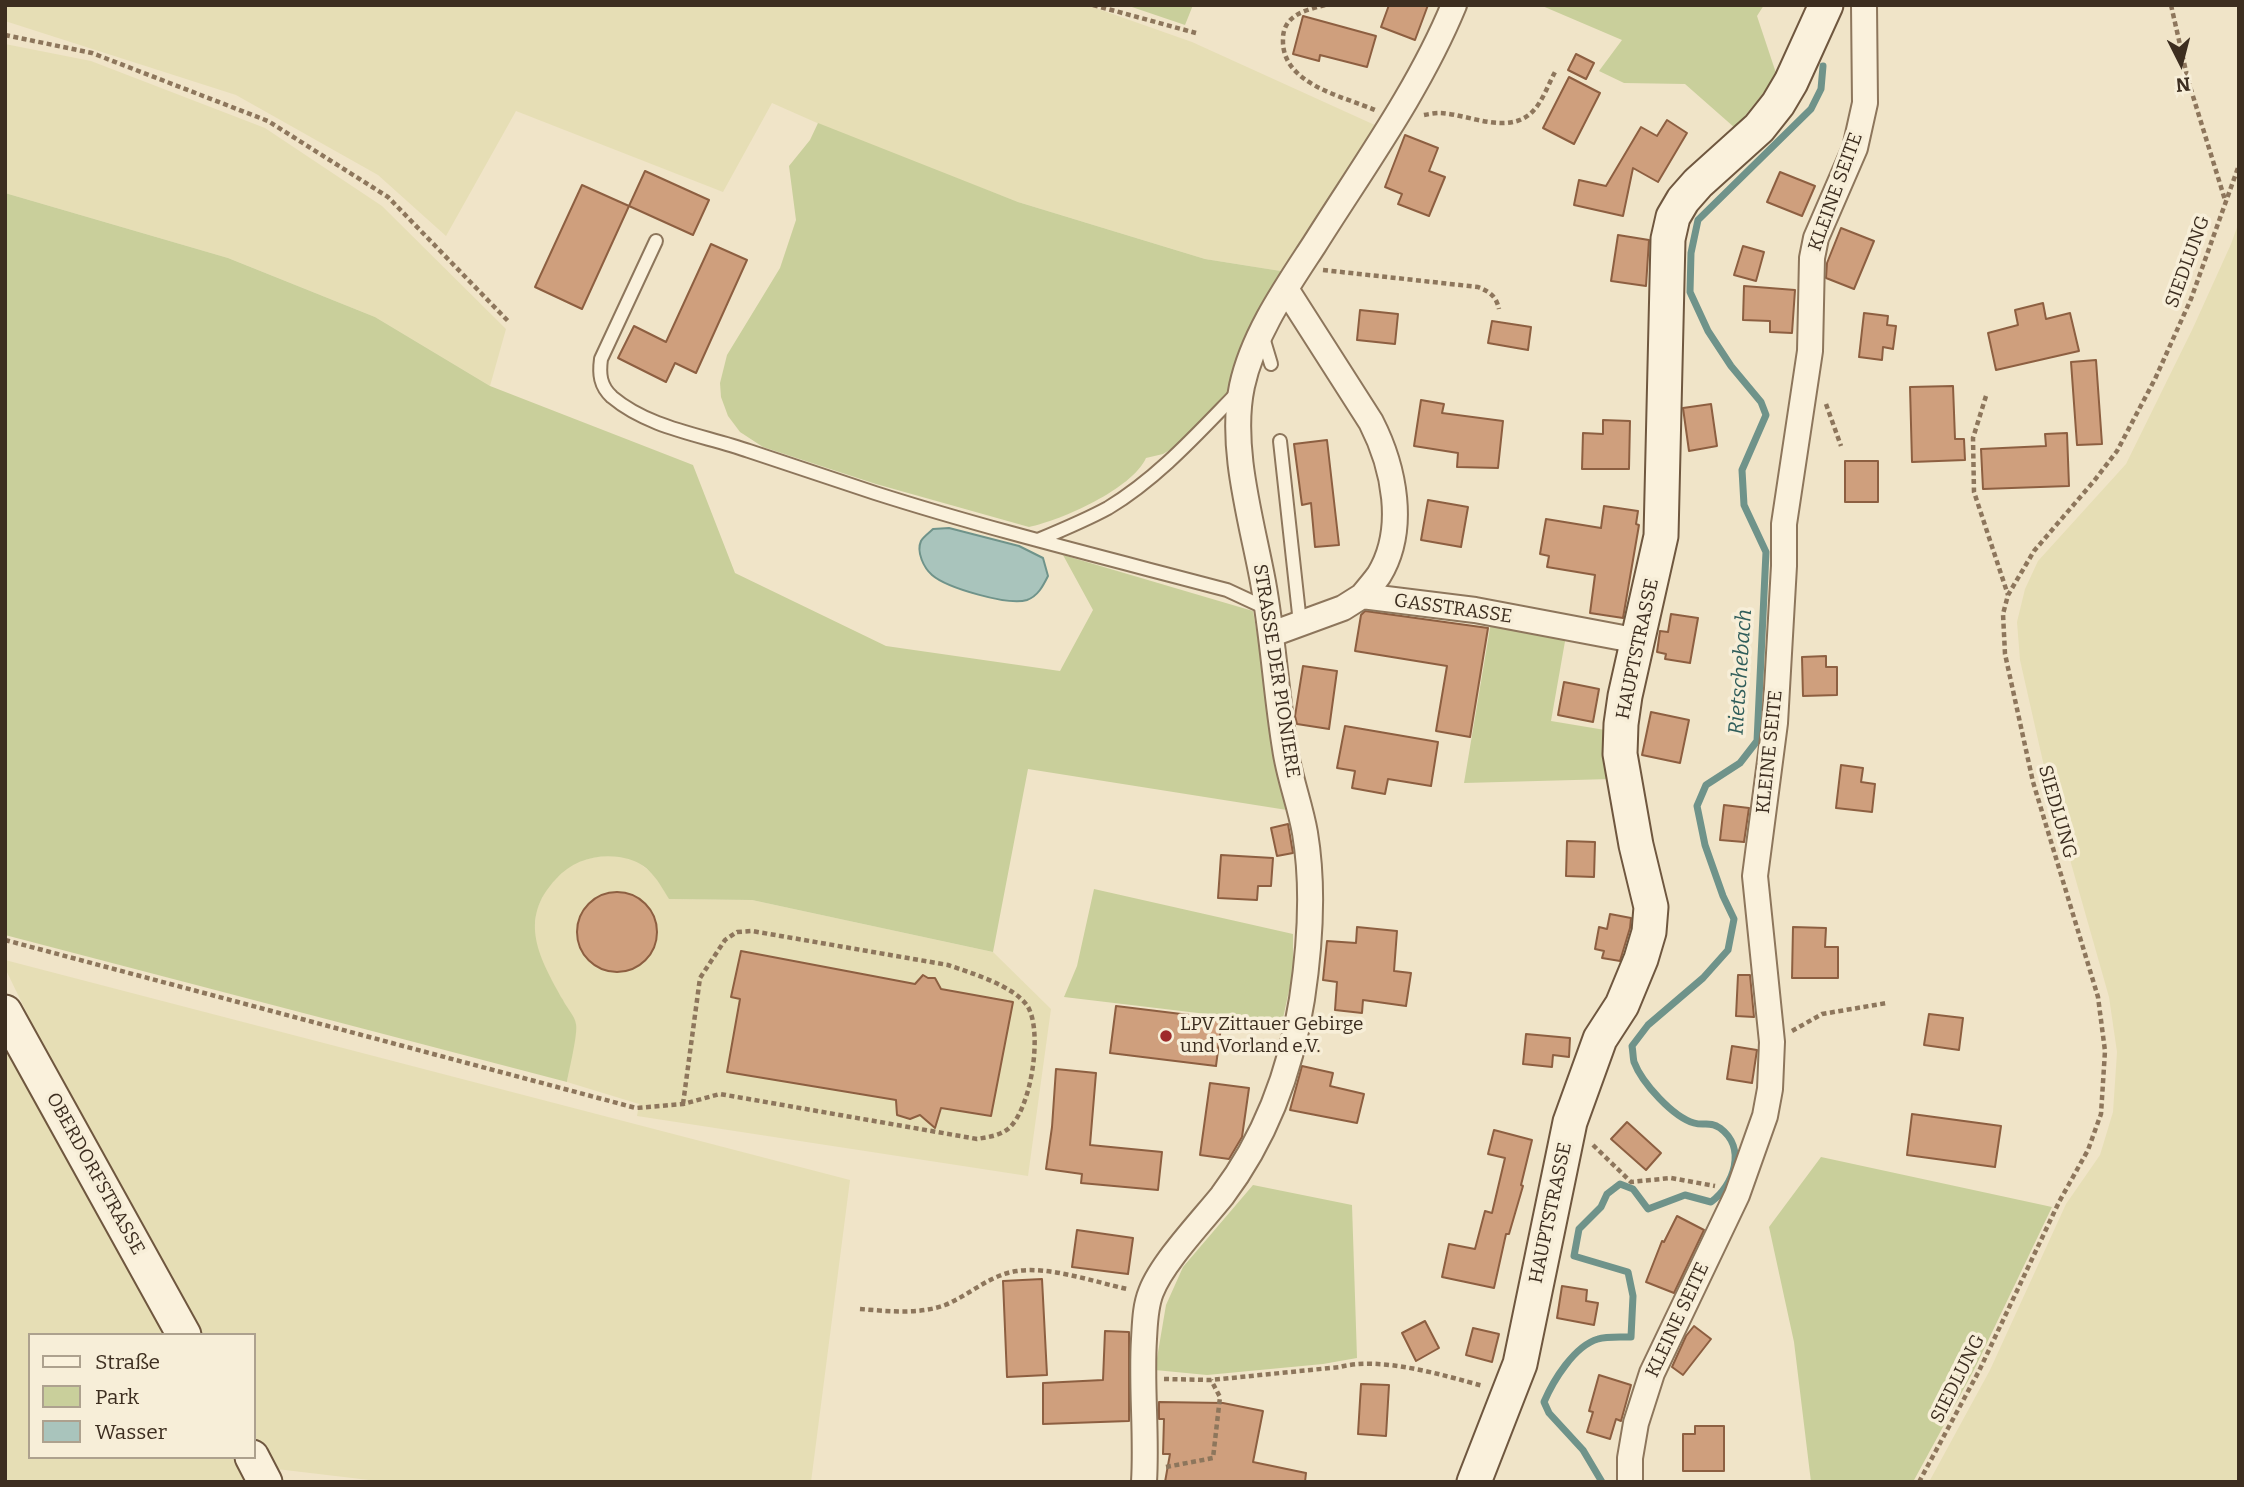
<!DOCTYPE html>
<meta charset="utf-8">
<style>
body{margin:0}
#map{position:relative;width:2244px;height:1487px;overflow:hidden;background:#f0e4c8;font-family:Bitter,serif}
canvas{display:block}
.frame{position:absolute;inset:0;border:7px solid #3d2e20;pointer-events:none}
.legend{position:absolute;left:28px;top:1333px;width:228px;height:126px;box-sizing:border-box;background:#f7eed8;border:2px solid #ada18e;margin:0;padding:9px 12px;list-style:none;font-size:21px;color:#3d2e20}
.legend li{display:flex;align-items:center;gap:14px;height:35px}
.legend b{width:35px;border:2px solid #ada18e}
.north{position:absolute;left:2146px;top:28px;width:70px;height:70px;-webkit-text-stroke:5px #f7eed8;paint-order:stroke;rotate:174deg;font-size:19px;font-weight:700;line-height:28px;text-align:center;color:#3d2e20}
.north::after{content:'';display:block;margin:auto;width:24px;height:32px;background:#3d2e20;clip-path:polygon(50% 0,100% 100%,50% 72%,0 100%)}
</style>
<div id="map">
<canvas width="2244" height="1487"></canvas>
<div class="frame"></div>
<ul class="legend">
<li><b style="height:9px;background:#faf1dc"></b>Straße</li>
<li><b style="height:19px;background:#c9cf9b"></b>Park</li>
<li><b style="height:19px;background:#a9c4bc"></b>Wasser</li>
</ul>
<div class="north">N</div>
</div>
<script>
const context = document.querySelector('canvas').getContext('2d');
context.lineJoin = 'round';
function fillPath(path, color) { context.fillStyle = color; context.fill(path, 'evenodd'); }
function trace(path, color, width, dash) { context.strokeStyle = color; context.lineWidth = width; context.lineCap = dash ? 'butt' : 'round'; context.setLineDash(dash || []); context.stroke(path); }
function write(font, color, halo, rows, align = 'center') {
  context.font = font + ' Bitter,serif'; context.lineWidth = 7; context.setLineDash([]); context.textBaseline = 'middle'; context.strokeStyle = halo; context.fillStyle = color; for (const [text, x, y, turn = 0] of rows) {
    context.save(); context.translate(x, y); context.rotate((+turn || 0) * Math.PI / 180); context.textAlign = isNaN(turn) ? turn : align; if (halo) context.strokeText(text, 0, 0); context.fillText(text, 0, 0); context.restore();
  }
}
fillPath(new Path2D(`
 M5 5H1087L1192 42 1377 126 1287 272 1205 259 1018 202 851 138 772 103 723 192 516 111 446 236 378 175 236 95 5 21Z
 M5 44 91 61 265 128 382 206 506 329 490 386 375 317 228 258 5 193Z
 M2239 222V1482H1929L1990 1370 2066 1204 2100 1155 2113 1112 2117 1052 2109 997 2046 775 2020 660 2017 622 2025 589 2038 561 2126 464 2193 328 2231 244Z
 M605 855 634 859 653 874 670 899 752 900 993 952 1051 1009 1028 1176 637 1116 639 1104 567 1082 576 1024 541 962 534 937 536 911 546 889 564 870 579 861Z
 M5 960 850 1180 811 1482H386L268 1468 254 1442V1335H194L108 1181 5 968Z
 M5 1038 166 1335H30V1457H232L246 1482H5Z`), '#e6deb5');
fillPath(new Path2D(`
 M1126 5H1193L1185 25Z
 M1540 5H1764L1757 16 1777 76 1735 128 1685 84 1624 83 1599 71 1622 40Z
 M818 123 1018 202 1205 259 1287 272 1235 389 1186 440 1163 454 1146 458C1132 489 1062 520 1029 527L876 484 763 447 740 432 728 416 721 397 720 383 727 355 780 268 796 220 789 166 810 140Z
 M5 193 228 258 375 317 490 386 693 465 735 573 886 646 1060 671 1093 610 1063 555 1253 611 1287 810 1028 769 993 952 752 900 669 899C655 876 647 861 619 857 595 854 572 861 556 879 517 920 540 959 563 1000 566 1007 575 1016 576 1024 578 1034 569 1070 567 1082L5 935Z
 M1492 616 1567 630 1551 721 1611 731V779L1464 783Z
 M1094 889 1293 934V972L1282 1023 1064 997 1077 966Z
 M1821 1157 2052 1207 1974 1370 1913 1482H1811L1794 1342 1769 1227Z
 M1253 1185 1352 1205 1357 1358 1323 1364 1207 1375 1155 1370 1166 1305 1183 1267Z`), '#c9cf9b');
const water = new Path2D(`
 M949 528 1019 546 1043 558 1048 576C1043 586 1038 596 1027 600 1009 606 947 588 932 575 924 568 916 552 921 541 923 537 930 532 933 529Z`);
fillPath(water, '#a9c4bc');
trace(water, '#6f938a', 2);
trace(new Path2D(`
 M1602 1482 1583 1450 1549 1413 1544 1402C1553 1381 1574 1346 1598 1339 1607 1336 1621 1337 1631 1337L1633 1296 1628 1272 1574 1256 1579 1229 1601 1207 1607 1194 1620 1184 1633 1189 1648 1209 1685 1195 1711 1202C1734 1185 1747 1148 1720 1128 1710 1121 1704 1126 1694 1123 1673 1117 1642 1083 1634 1062 1633 1058 1633 1051 1632 1046L1648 1025 1703 978 1728 950 1734 919 1723 896 1705 845 1697 806 1706 785 1740 763 1757 741 1766 552 1744 505 1742 470 1766 415 1761 402 1731 366 1708 331 1690 292 1691 253 1698 220 1811 109 1821 89 1823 66`), '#6f938a', 7);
const building = new Path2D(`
 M1389 5H1428L1415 40 1381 27Z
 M1303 16 1376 36 1367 67 1320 55 1319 61 1293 54Z
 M1576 54 1594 63 1586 79 1568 70Z
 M1569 77 1600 93 1574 144 1543 128Z
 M1667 120 1687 133 1658 182 1633 168 1623 216 1574 205 1579 180 1606 186 1641 127 1657 136Z
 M1405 135 1438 148 1429 171 1445 177 1429 216 1398 204 1402 194 1385 187Z
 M645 171 709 200 693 235 629 206Z
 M1780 172 1815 186 1802 216 1767 202Z
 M582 185 629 206 582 309 535 287Z
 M1841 228 1874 241 1854 289 1826 278 1827 263Z
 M1618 235 1649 240 1646 286 1611 281Z
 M711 244 747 260 696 373 675 363 666 382 618 358 634 326 666 342Z
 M1743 246 1764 252 1756 281 1734 275Z
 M1744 286 1795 290 1792 333 1770 332V321L1743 320Z
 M2043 303 2046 319 2070 313 2079 351 1996 370 1988 333 2018 325 2015 310Z
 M1360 310 1398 314 1395 344 1357 340Z
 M1864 313 1888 316 1887 325 1896 326 1893 349 1883 347 1882 360 1859 357Z
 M1492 321 1531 327 1528 350 1488 343Z
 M2096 360 2102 444 2077 445 2071 362Z
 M1953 386 1955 439H1964L1965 460 1912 462 1910 387Z
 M1421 400 1444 404 1442 413 1503 421 1498 468 1457 467 1458 453 1414 446Z
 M1711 404 1717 446 1689 451 1683 408Z
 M1603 420 1630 421 1629 469H1582L1583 433 1603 434Z
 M2067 433 2069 486 1983 489 1981 449 2046 446 2045 434Z
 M1327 440 1339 545 1315 547 1311 503 1302 505 1294 444Z
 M1845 461H1878V502H1845Z
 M1428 500 1468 507 1461 547 1421 540Z
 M1604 506 1638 511 1636 524 1639 525 1623 618 1590 613 1595 575 1547 567 1549 556 1540 554 1546 519 1601 528Z
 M1365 611 1488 628 1470 737 1436 731 1447 666 1355 651 1361 615Z
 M1671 614 1698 618 1690 663 1665 659 1666 654 1657 652 1660 631 1668 632Z
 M1826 656V667H1837V695L1803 696 1802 657Z
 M1303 666 1337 671 1329 729 1297 724 1295 716Z
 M1564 682 1599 689 1593 722 1558 715Z
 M1651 712 1689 720 1680 763 1642 755Z
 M1345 726 1438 742 1431 786 1388 779 1385 794 1352 788 1355 771 1337 768Z
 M1841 765 1863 768 1861 782 1875 784 1872 812 1836 808Z
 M1724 805 1749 808 1744 842 1720 840Z
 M1288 824 1293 853 1277 856 1271 828Z
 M1567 841 1595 842 1594 877 1566 876Z
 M1221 855 1273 858 1271 886H1258L1257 900 1218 898Z
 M577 932a40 40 0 1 1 80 0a40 40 0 1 1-80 0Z
 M1610 914 1631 918 1630 928 1620 961 1602 958 1604 951 1595 949 1599 927 1607 929Z
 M1357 927 1397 931 1394 971 1411 973 1406 1006 1363 1000 1362 1013 1335 1010 1337 982 1323 980 1327 941 1356 943Z
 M1793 927 1826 928 1825 947H1838V978H1792Z
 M741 951 915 984 923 975 928 978H935L941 989 1013 1002 991 1116 941 1108 935 1128 920 1115 910 1119 897 1115 896 1100 727 1072 740 999 731 997Z
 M1738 975H1750L1754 1017 1736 1016Z
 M1116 1006 1222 1019 1216 1066 1110 1053Z
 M1929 1014 1963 1018 1959 1050 1924 1045Z
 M1526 1034 1570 1038 1569 1057 1553 1055 1552 1067 1523 1064Z
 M1732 1046 1757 1050 1752 1083 1727 1079Z
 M1302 1066 1333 1073 1330 1086 1364 1094 1357 1123 1290 1110Z
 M1056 1069 1096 1073 1090 1145 1162 1152 1158 1190 1081 1183 1082 1174 1046 1169 1052 1127Z
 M1210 1083 1249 1088 1242 1137 1229 1159 1200 1155Z
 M1912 1114 2001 1126 1995 1167 1907 1155Z
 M1627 1122 1661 1153 1646 1170 1611 1139Z
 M1494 1130 1532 1140 1521 1185 1523 1186 1509 1234H1506L1494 1288 1442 1277 1449 1244 1475 1249 1485 1211 1492 1213 1505 1158 1488 1154Z
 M1677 1216 1704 1230 1674 1293 1646 1282 1662 1241 1664 1242Z
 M1077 1230 1133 1238 1128 1274 1072 1267Z
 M1042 1279 1047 1375 1007 1377 1003 1281Z
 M1562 1286 1587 1290 1586 1301 1598 1303 1594 1325 1557 1318Z
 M1425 1321 1439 1348 1416 1361 1402 1333Z
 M1694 1326 1711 1339 1683 1375 1672 1367 1686 1336Z
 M1473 1328 1499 1334 1492 1362 1466 1355Z
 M1105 1331 1129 1332V1421L1043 1424V1383L1103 1380Z
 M1599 1375 1631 1385 1621 1421 1616 1419 1610 1439 1587 1432 1593 1412 1589 1411Z
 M1361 1384 1389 1385 1386 1436 1358 1434Z
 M1159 1402 1223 1403 1263 1411 1253 1462 1306 1473 1305 1482H1165L1170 1454H1163L1164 1419H1159Z
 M1695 1426H1724V1471H1683V1434H1695Z`);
fillPath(building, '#cf9f7d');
trace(building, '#8d5f41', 2);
const lane = new Path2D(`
 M656 241 601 359C599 374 600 386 612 397 650 429 704 435 749 451 791 465 833 479 875 493 991 530 1110 559 1227 590L1268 609
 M1262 334 1271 364
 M1280 441 1300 623
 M1038 540C1062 530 1086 520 1108 508 1158 478 1198 433 1238 392`);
const street = new Path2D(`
 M1286 289 1371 422C1394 467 1407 529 1379 575 1374 582 1368 589 1362 596
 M1272 634 1343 608 1362 596 1475 610 1639 641
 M1144 1482C1147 1434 1141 1386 1144 1339 1145 1323 1145 1307 1151 1292 1162 1263 1201 1222 1222 1196 1265 1139 1291 1070 1302 999 1310 946 1314 887 1305 833 1300 804 1289 777 1285 748 1276 693 1273 637 1263 582 1252 522 1229 447 1242 386 1253 335 1286 288 1314 245 1363 167 1419 90 1454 5
 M1630 1482V1458L1636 1423 1652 1373 1737 1195 1765 1116 1770 1089 1772 1042 1755 876 1775 723 1784 566V524L1810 351 1812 258 1816 238 1855 148 1865 103 1864 5`);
const secondary = new Path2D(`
 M5 1012 184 1335
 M252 1457 265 1482
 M1474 1482 1520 1364 1570 1122 1600 1039 1622 1005 1641 959 1649 932 1651 907 1636 845 1620 754 1621 724 1625 696 1661 536 1668 239 1673 217 1683 200 1698 183 1759 128 1778 104 1791 82 1826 5`);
trace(lane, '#8d765c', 16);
trace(street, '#8d765c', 28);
trace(secondary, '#6f573f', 37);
trace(new Path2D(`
 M1093 5 1196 33
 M1325 5C1306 10 1283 15 1283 39 1281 84 1342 96 1375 110
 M2171 5 2188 80 2225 200
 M5 35 92 53 268 121 388 197 508 321
 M1424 115C1429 114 1435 113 1440 113 1469 114 1510 137 1534 110 1543 100 1549 83 1555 72
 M1323 270 1478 287C1490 292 1496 296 1499 309
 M1986 396 1973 438 1974 492 2008 595
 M1826 404 1841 446
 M5 940 636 1108 683 1104 720 1094 977 1139C988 1137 999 1136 1008 1129 1031 1110 1043 1033 1028 1007 1015 986 971 973 948 965L752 931 737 932 725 940 700 978 683 1104
 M1792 1031 1822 1014 1887 1003
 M1593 1145 1631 1182 1671 1178 1715 1186
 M860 1309C887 1311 918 1315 945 1305 970 1295 989 1275 1017 1271 1049 1266 1095 1282 1127 1289
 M1164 1379 1211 1380 1340 1367C1380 1356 1443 1375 1483 1386
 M1166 1467 1213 1458 1220 1397 1211 1380
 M1919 1482 1979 1371 2059 1202 2088 1150 2101 1114 2105 1051 2098 997 2033 782 2005 654 2003 614 2008 595 2034 551 2094 481 2117 451 2155 379 2191 299 2239 165`), '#8d765c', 4.5, [5, 3.5]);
trace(lane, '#faf1dc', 12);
trace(street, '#faf1dc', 24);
trace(secondary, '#faf1dc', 33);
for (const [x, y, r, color] of [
 [1166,1036,7,"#9e2a2b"]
]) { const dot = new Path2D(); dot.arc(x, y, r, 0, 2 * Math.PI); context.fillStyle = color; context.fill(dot); trace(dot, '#f7eed8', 2.5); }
write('19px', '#3d2e20', '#f7eed8', [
 ["KLEINE SEITE",1836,192,-70],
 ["SIEDLUNG",2188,262,-70],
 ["GASSTRASSE",1453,609,8],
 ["HAUPTSTRASSE",1638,649,-78],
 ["STRASSE DER PIONIERE",1276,671,81],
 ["KLEINE SEITE",1770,752,-84],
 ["SIEDLUNG",2057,812,74],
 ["OBERDORFSTRASSE",95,1174,61],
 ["HAUPTSTRASSE",1551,1213,-78],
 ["KLEINE SEITE",1678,1320,-65],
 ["SIEDLUNG",1958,1379,-63]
]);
write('19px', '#3d2e20', '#f7eed8', [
 ["LPV Zittauer Gebirge",1180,1025],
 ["und Vorland e.V.",1180,1047]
], 'left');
write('italic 21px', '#2f5d5a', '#f7eed8', [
 ["Rietschebach",1741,672,-86]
]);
</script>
